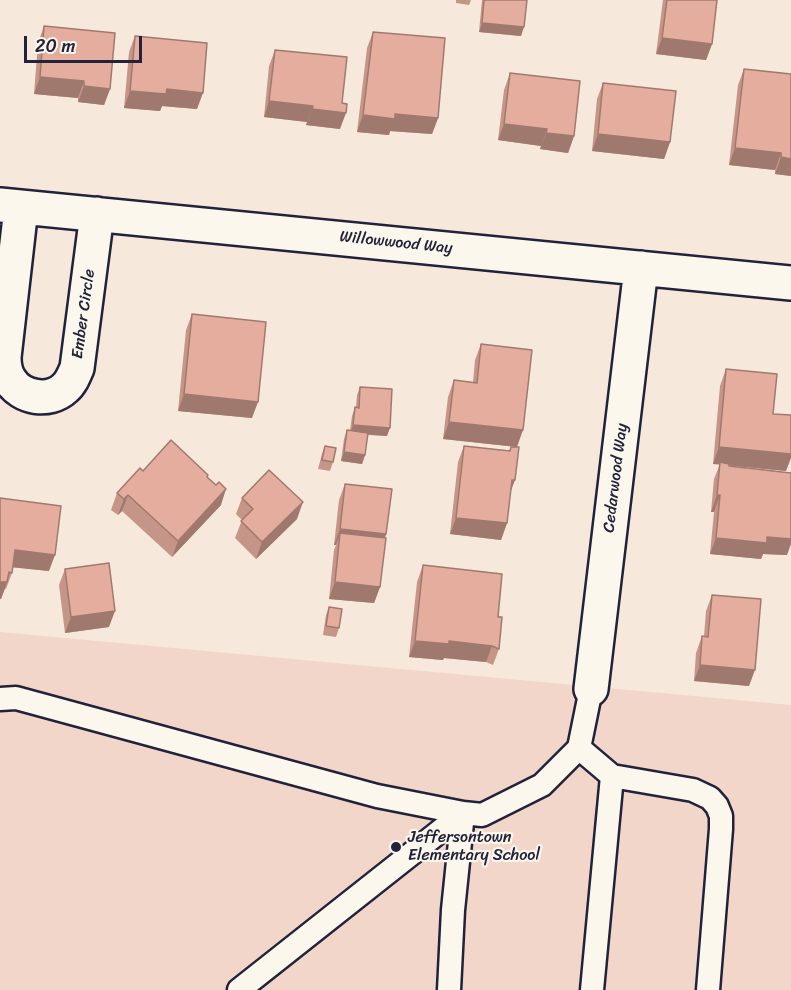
<!DOCTYPE html>
<style>
body{margin:0}
#map{position:relative;width:791px;height:990px;overflow:hidden;background:#f7e8dc;font-family:Sriracha,sans-serif}
canvas{display:block}
.scale{position:absolute;left:24px;top:36px;width:118px;height:27px;box-sizing:border-box;border:3px solid #22223b;border-top:0;padding-left:8px;font-size:18px;line-height:21px;white-space:nowrap;color:#22223b;-webkit-text-stroke:4px #fbf7ec;paint-order:stroke}
</style>
<div id="map">
<canvas width="791" height="990"></canvas>
<div class="scale">20 m</div>
</div>
<script>
const context = document.querySelector('canvas').getContext('2d');
context.lineJoin = 'round';
function fillPath(path, color) { context.fillStyle = color; context.fill(path, 'evenodd'); }
function trace(path, color, width, dash) { context.strokeStyle = color; context.lineWidth = width; context.lineCap = dash ? 'butt' : 'round'; context.setLineDash(dash || []); context.stroke(path); }
function write(font, color, halo, rows, align = 'center') {
  context.font = font + ' Sriracha,sans-serif'; context.lineWidth = 4.5; context.setLineDash([]); context.textBaseline = 'middle'; context.strokeStyle = halo; context.fillStyle = color; for (const [text, x, y, turn = 0] of rows) {
    context.save(); context.translate(x, y); context.rotate((+turn || 0) * Math.PI / 180); context.textAlign = isNaN(turn) ? turn : align; if (halo) context.strokeText(text, 0, 0); context.fillText(text, 0, 0); context.restore();
  }
}
fillPath(new Path2D(`
 M0 632 791 705V990H0Z`), '#f2d6c9');
const service = new Path2D(`
 M0 699 16 698 377 796 463 813 482 815 542 785 579 748 591 689
 M579 748 612 776 693 790 710 798 717 806 721 816V829L708 990
 M239 990 463 813
 M449 990 453 910 463 813
 M592 990 612 776`);
const minor = new Path2D(`
 M0 205 791 283
 M21 208 4 357C4 366 5 373 10 380 21 398 49 403 65 388 71 383 74 375 77 368L97 214
 M591 689 641 268`);
trace(service, '#22223b', 27);
trace(minor, '#22223b', 38);
trace(service, '#fbf7ec', 22);
trace(minor, '#fbf7ec', 33);
fillPath(new Path2D(`
 M456 0H471L469 5 456 3Z
 M482 0H527L521 36 479 32Z
 M663 0H717L712 44 706 60 656 54Z
 M44 26 110 89 104 105 78 102V98L34 94 38 43Z
 M373 32 438 118 432 134 390 131 389 135 357 132 367 48Z
 M135 36 197 109 162 106 160 111 124 108 129 52Z
 M275 50 342 103 340 129 306 125 307 122 264 117 269 66Z
 M744 69 791 74V176L775 174V170L729 165 738 85Z
 M510 73 574 136 568 153 540 149 541 146 498 140 504 90Z
 M603 83 670 142 664 159 592 151 597 99Z
 M192 314 252 418 178 411 186 330Z
 M481 344 517 447 443 439 448 397 454 380 473 383 475 360Z
 M726 369 773 414 786 471 729 465V466L787 555 763 554 761 559 710 554 714 512H711L714 479 720 464H713L720 386Z
 M360 387 387 436 368 435 365 455 362 464 341 461 344 439 347 430 350 431 352 416 355 407H356L357 395Z
 M325 446 333 462 330 471 318 469 322 454Z
 M464 446 509 451 511 447 510 494 507 523 501 540 450 534 458 462Z
 M143 471 208 475 207 477 221 505 172 557 122 511 118 515 111 510 117 493Z
 M345 484 386 534 385 538 380 587 374 603 329 599 334 550 336 545H334L339 500Z
 M0 498 49 571 13 567 12 573 6 589H5L1 599H0Z
 M242 498 297 519 256 559 235 538 242 520 236 514Z
 M423 565 498 617 499 649 493 665 486 662 444 658 443 660 409 657 417 582Z
 M65 569 109 627 65 633 59 585Z
 M712 595 749 686 694 681 696 653 702 636H704L706 611Z
 M329 607 339 628 336 637 323 635 326 615Z`), '#c59587');
fillPath(new Path2D(`
 M482 23 524 27 521 36 479 32Z
 M662 38 712 44 706 60 656 54Z
 M40 77 84 81 78 98 34 94Z
 M84 86 110 89 104 105 78 102Z
 M167 89 203 93 197 109 162 106 160 111 124 108 130 91Z
 M269 101 313 106 307 122 264 117Z
 M312 109 346 113 340 129 306 125Z
 M395 114 438 118 432 134 390 131 389 135 357 132 363 115Z
 M504 124 547 129 541 146 498 140Z
 M546 133 574 136 568 153 540 149Z
 M598 134 670 142 664 159 592 151Z
 M735 148 781 153 775 170 729 165Z
 M781 157 791 159V176L775 174Z
 M184 394 258 402 252 418 178 411Z
 M449 422 523 430 517 447 443 439Z
 M353 425 390 428 387 436 350 433Z
 M719 447 791 454V458L786 471 713 464Z
 M344 452 365 455 362 464 341 461Z
 M512 480H515L509 496Z
 M226 489 221 505 172 557 178 541Z
 M128 495 122 511 118 515 124 499Z
 M717 495H720L714 512H711Z
 M303 502 297 519 256 559 262 542Z
 M456 518 507 523 501 540 450 534Z
 M340 529 386 534 381 550 340 533 336 545H334Z
 M767 537 791 539V544L787 555 763 554 761 559 710 554 716 538Z
 M15 550 55 555 49 571 9 567Z
 M0 582H7L1 599H0Z
 M335 582 380 587 374 603 329 599Z
 M115 611 109 627 65 633 71 617Z
 M415 641H449L492 646 486 662 444 658 443 660 409 657Z
 M700 665 755 670 749 686 694 681Z`), '#a0796e');
const building = new Path2D(`
 M484 0H527L524 27 482 23Z
 M667 0H717L712 44 662 38Z
 M44 26 115 33 110 89 84 86V81L40 77Z
 M373 32 445 38 438 118 395 114V119L363 115Z
 M135 36 207 43 203 93 167 89 166 94 130 91Z
 M275 50 347 57 342 103 347 104 346 113 312 109 313 106 269 101Z
 M744 69 791 74V159L781 157V153L735 148Z
 M510 73 580 81 574 136 546 133 547 129 504 124Z
 M603 83 676 91 670 142 598 134Z
 M192 314 266 322 258 402 184 394Z
 M481 344 532 350 523 430 449 422 454 380 477 383Z
 M726 369 777 374 773 414 791 415V454L719 447Z
 M360 387 392 389 390 428 353 425 355 407 359 408Z
 M347 430 368 433 365 455 344 452Z
 M171 440 208 475 207 477 216 485 219 482 226 489 178 541 128 495 124 499 117 493 140 468 143 471Z
 M325 446 336 448 333 462 322 460Z
 M464 446 510 451 511 447H519L515 480H512L507 523 456 518Z
 M720 462 729 464V466L791 473V539L767 537V543L716 538 720 495H717Z
 M269 470 303 502 262 542 241 521 253 509 242 498Z
 M345 484 392 489 386 534 340 529Z
 M0 498 61 506 55 555 15 550 12 573 9 572 7 582H0Z
 M340 533 386 538 380 587 335 582Z
 M109 563 115 611 71 617 65 569Z
 M423 565 502 574 498 617H502L499 649 492 646 449 641V644L415 641Z
 M712 595 761 599 755 670 700 665 702 636 708 637Z
 M329 607 342 609 339 628 326 626Z`);
fillPath(building, '#e5ad9d');
trace(building, '#a0796e', 1.5);
for (const [x, y, r, color] of [
 [396,847,6,"#22223b"]
]) { const dot = new Path2D(); dot.arc(x, y, r, 0, 2 * Math.PI); context.fillStyle = color; context.fill(dot); trace(dot, '#fbf7ec', 2); }
write('16px', '#22223b', '#fbf7ec', [
 ["Willowwood Way",396,243,6],
 ["Ember Circle",84,314,-82],
 ["Cedarwood Way",616,478,-83]
]);
write('16px', '#22223b', '#fbf7ec', [
 ["Jeffersontown",408,838],
 ["Elementary School",408,856]
], 'left');
</script>
